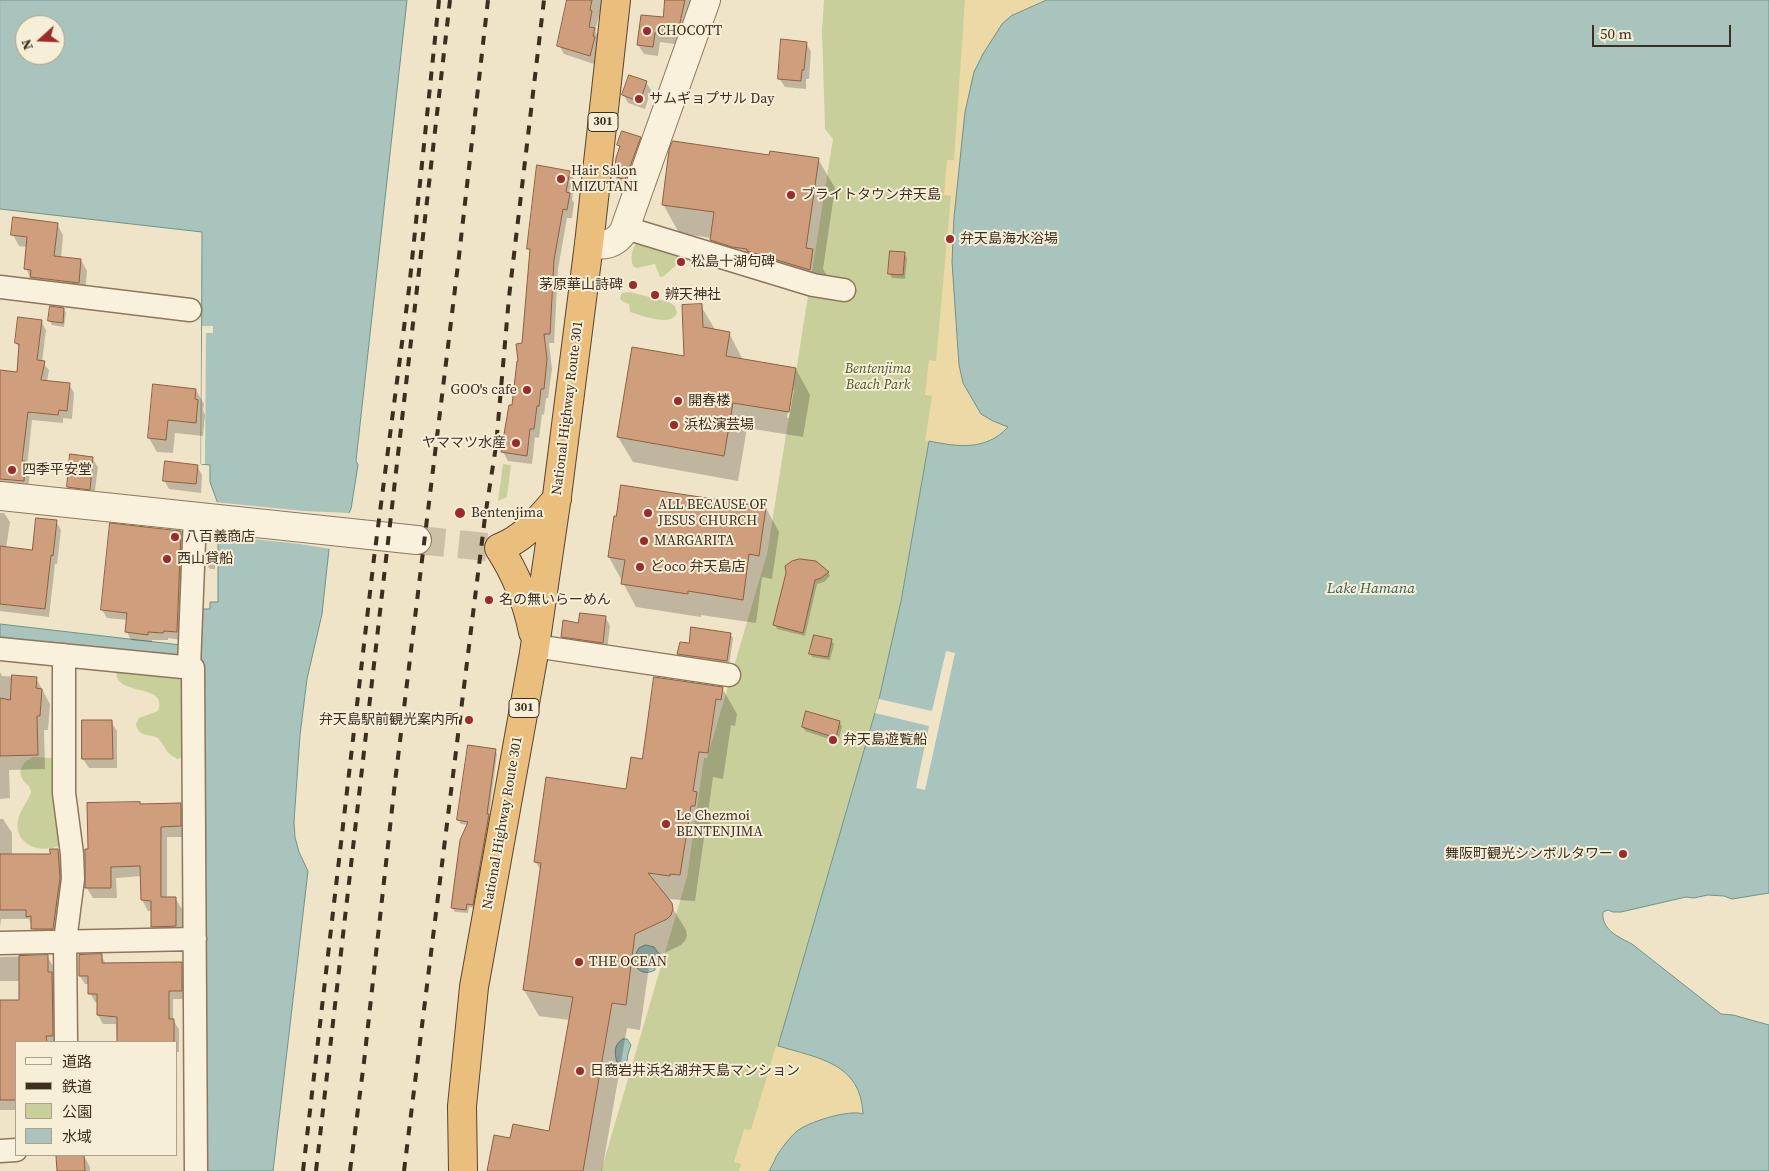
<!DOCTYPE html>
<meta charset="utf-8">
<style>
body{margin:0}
#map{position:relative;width:1769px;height:1171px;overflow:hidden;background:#f0e4c8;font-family:"Source Serif 4","Noto Sans JP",serif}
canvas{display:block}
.legend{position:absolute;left:15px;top:1041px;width:162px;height:115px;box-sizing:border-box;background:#f7eed8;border:1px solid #ada18e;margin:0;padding:6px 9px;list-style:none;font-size:15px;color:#3d2e20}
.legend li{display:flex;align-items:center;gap:10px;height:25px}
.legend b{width:25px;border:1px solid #ada18e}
.north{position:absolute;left:15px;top:15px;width:50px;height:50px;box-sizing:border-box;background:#f7eed8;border:1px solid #ada18e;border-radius:50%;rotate:250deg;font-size:14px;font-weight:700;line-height:20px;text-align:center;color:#3d2e20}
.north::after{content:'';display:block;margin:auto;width:18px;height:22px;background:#9e2a2b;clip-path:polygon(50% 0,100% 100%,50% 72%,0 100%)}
.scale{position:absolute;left:1592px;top:25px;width:139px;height:22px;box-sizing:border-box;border:2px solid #3d2e20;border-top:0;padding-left:6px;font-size:15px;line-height:18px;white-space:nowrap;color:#3d2e20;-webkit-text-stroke:4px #f7eed8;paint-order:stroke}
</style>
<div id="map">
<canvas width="1769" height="1171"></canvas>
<ul class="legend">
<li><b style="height:6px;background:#faf1dc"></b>道路</li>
<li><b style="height:6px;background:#3d2e20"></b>鉄道</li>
<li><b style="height:14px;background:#c9cf9b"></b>公園</li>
<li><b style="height:14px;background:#a9c4bc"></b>水域</li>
</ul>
<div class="north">N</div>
<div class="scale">50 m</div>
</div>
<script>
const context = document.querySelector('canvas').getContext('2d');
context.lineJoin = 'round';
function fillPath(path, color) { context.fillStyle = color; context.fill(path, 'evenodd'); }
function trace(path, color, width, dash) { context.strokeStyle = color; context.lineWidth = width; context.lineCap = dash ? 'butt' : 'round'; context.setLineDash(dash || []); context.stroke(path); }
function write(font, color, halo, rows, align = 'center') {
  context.font = font + ' "Source Serif 4","Noto Sans JP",serif'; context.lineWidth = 4; context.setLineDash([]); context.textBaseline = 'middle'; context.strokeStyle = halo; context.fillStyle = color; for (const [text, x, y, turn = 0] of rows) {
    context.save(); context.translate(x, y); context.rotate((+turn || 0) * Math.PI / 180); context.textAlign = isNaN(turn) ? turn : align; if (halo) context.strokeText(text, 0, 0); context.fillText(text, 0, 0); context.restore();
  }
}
fillPath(new Path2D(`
 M824 0H1047L1011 16 955 318 929 442 895 633 875 713 778 1046 803 1127 769 1171H601L687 877 704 758H707L767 554 833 139 825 129 822 30Z
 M637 242 691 259 676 265 664 276 660 277 655 264 637 268 633 266C630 258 632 249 637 242Z
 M630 292 669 302 675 306 677 313C670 328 642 315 630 312L629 304 622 301 620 298 622 293Z
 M503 464 511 465 507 497 498 501Z
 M119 669 183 675 185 756 178 759C167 755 165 747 158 738 148 733 139 738 136 724L139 718 158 711C169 683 118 697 116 673Z
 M33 757 53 758 60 845C42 855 13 845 18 820 20 810 28 802 31 792 30 784 24 784 22 778 17 768 25 761 33 757Z`), '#c9cf9b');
fillPath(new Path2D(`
 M965 0H1047L1011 16 1002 24 983 54 974 72 971 82 970 94 962 133 960 171 954 217 952 262 959 365 963 383 981 414 993 421 1008 426C983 453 957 447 925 441L932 396 925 395 929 360 936 361 951 196 944 195 947 160H954Z
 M776 1046C816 1058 861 1062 863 1115L777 1156 769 1171H739L741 1164 734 1162 744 1129 751 1130Z`), '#ecd9a5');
const water = new Path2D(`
 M0 0H407L356 461 358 465 351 509 329 549 322 614 307 679 300 735 294 822 295 837 299 852 308 871 273 1171H203L202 663 0 643V624L198 647 200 609H210V602H218V504L210 482V465L201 464 202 232 0 209ZM25 25H55V55H25Z
 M1047 0H1769V893L1732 899 1724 896 1708 895 1694 898 1686 897 1621 912H1613L1608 910 1603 912C1601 930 1619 937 1632 944L1721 1014 1733 1015 1769 1025V1171H769C772 1166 774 1162 776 1157 781 1149 789 1138 796 1132 807 1122 850 1109 863 1114 861 1063 818 1058 778 1046L879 699 901 601 929 441C958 447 986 451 1008 427L993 421 981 414 963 383 959 365 952 262 954 217 965 112 974 72 983 54 1002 24 1011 16Z
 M646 945 654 947 660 955 654 962 655 970C644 976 635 970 633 959L639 948Z
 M623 1039H627L631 1045 628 1054 627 1061 622 1065 617 1062C614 1053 614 1044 623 1039Z`);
fillPath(water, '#a9c4bc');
trace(water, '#6f938a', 1);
fillPath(new Path2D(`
 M202 326H213V333H206L205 464H201Z
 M214 502 304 511 349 513 348 519 331 549 300 544 216 535Z
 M946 651 955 653 925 790 916 788 929 726 875 713 879 699 932 711Z`), '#f0e4c8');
fillPath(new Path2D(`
 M568 0H603L595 31 599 38 600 47 594 64 564 54 559 45Z
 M667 0H696L682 45 660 42 658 56 644 54 638 45 664 19Z
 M806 43 811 52 809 79H806V89L785 87 779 78Z
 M646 82 651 90 645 109 628 103 624 95Z
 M640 138 644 145 629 186 619 183 615 176 620 148 618 145Z
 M818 159 835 188 823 269 829 279 728 268 711 238 679 233 663 204Z
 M570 172 575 181 572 199 574 203 572 218H567L558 269 554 343H549L552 369 548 398H546L544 415 542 414 539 438 535 437 532 464 508 461 503 452 513 407 523 344 531 252 528 248Z
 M57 224 63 235 61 258 81 260 87 271 85 294 32 280 26 269 27 247 19 246 13 235Z
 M905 254 907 258 905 279 892 278 889 273Z
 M701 306 716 331 729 333 743 360 796 369 810 395 803 437 747 428 738 481 633 462 618 437 686 358ZM791 390H794L789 418H787Z
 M64 309 66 313 64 327 52 325 50 321Z
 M41 321 46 330 42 362 49 370 47 381 69 384 74 393 72 419 63 418V423L32 420 27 467 30 471 28 489 0 486V371L18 373 20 349 16 343Z
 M196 390 204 404 203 410 205 415 203 436 175 433 173 453 157 452 149 438Z
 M92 458 98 467 94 498 73 496 68 487Z
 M197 466 202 475 201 493 169 489 164 480Z
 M766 508 779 532 772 579 762 577 756 623 701 615V617L636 607 609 557 617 517Z
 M0 513H4L10 522 6 548 33 551 56 521 61 530 57 564H55L49 617 0 611Z
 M181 532 185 540 181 640 168 638V640H152V642L131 640 127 632 128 620 107 618 102 610Z
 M208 550 213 551 216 555 215 569H210L207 565Z
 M810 561 828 572 830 576 824 582 817 584 805 636 777 629 775 625Z
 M606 618 610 626 607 650 567 644 562 636Z
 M730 634 733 638 729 665 681 658 679 654 690 645Z
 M831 640 834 644 830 660 812 657 810 653Z
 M0 672 2 676 36 678 50 704 48 730H44L45 769 9 770 10 798 0 799Z
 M722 688 737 714 735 726 731 725 723 779 713 777 708 813 711 819 709 832 705 831 695 901 667 899 686 930 687 936 685 941 681 945 650 960 640 1030 627 1028 602 1171H488L511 1140 550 1132 570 1020 539 1016 524 990 541 871 535 861 627 791 643 761Z
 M83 722H111L117 731V768H89L83 759Z
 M840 722 842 727 838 742 805 731 803 727Z
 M495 750 497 754 489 816 491 819 475 908 469 907 468 913 455 912 452 907 468 825 461 824 458 820Z
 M180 804 186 815V837H167V898H175L182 909V937H158L152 926V911H148L142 900V876L116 878 117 898H93L86 887Z
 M0 819H3L12 833V855H51L57 850 63 860 59 938 38 939 29 919H1L0 928Z
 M101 955 106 964H181L186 972V999H173V1020L179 1029V1052H176V1042H117L116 1024H103L98 1015V1002H95L90 993V984H85L80 976Z
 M47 956 53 966V975L57 983 58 1042H16V1110H0V1001H20V981H0V957Z
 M84 1156 90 1167V1171H58Z`), '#0003');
const building = new Path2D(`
 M567 0H592L590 10 592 11 589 27 595 28 593 36 595 37 590 56 557 46Z
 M665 0H685L677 36 655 33 653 47 637 45 641 15 663 17Z
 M781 39 807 42 804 70H802L801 81 778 79Z
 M629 75 647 81 640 102 622 95Z
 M622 131 641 137 625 180 614 176 616 158 620 146 617 145Z
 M673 141 769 155 770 151 819 158 806 248 813 249 810 270 747 251V249L732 247 710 240 714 212 662 205 669 150Z
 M537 165 570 171 566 192 570 193 567 210 563 209 554 260 550 334H544L547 359 544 389H541L539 406H537L534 429H530L527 456 501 452 509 405H512L517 361H518L516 344 522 343 530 249H527Z
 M13 217 58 223 54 256 81 259 79 283 30 277 31 270 24 269 27 237 11 235Z
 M890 251 905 252 903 275 888 274Z
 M702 304 703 327 730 332 726 356 796 368 789 412 733 403 724 456 617 437 632 347 684 356 682 305Z
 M50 306 64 308 63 323 48 321Z
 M18 317 42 320 37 360 45 361 41 380 70 383 67 411 59 410 58 415 28 412 22 461H25L24 481 0 479V370L17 372 19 344 15 343Z
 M153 384 196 389 195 399 198 400 196 423 168 420 166 440 148 438Z
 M70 454 93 457 90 490 67 487Z
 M165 461 198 465 196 484 163 481Z
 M621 485 766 507 759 556 749 554 743 600 688 591V594L621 584 625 560 608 557 614 516H616Z
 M36 518 57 520 53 556 51 555 45 609 0 604V546L32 550Z
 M110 523 181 531 177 632 164 631 163 633 148 632V635L125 632 127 613 101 610Z
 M800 559 816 561 829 572 821 578 815 580 803 633 773 625 786 573 785 566 792 561Z
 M580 613 606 616 603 643 561 637 563 620 578 623Z
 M691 627 731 633 727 661 677 654 680 642 689 643Z
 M814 635 832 639 828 657 809 654Z
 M12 675 37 677 36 688 42 689 40 716H37L38 755 0 756V698L10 700Z
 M654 677 723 687 721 700 716 699 708 753 699 752 693 791 697 792 695 806H691L680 875 670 874V876L648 873 672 903 673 909 671 915 667 919 635 934 626 1005 612 1003 583 1171H487L494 1135 510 1138 513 1124 549 1131 573 997 523 990 541 863 534 862 546 777 626 789 631 757 642 759Z
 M806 711 840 721 836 738 802 727Z
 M82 720H112L113 759H82Z
 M468 745 496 749 487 814H489L473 905 467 904 466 910 451 908 460 840 468 822 457 820Z
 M140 802V804L181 803V826L161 827V897H176V926L151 927V901L141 900 140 866 111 867V888H85V849H88L87 803Z
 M50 849H58L60 878 53 929H31V916L26 917V910H0V854H50Z
 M102 954V963L182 962V991H169V1019H174V1042H117V1017L97 1015V994H88V976H79V955Z
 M48 955V972H52L53 1036H46L47 1042H16V1100H0V1000H19V956Z
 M84 1155 85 1171H57L56 1156Z`);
fillPath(building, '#cf9f7d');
trace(building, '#8d5f41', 1);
trace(new Path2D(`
 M417 540 487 547`), '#ccc0a6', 28, [28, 14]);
const minor = new Path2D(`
 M626 228 813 285 844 290
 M0 287 190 310
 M535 646 729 675
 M0 649 193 668 196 1171
 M64 655V793L72 854 73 879 65 941 66 1042
 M189 667 195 516
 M0 943 195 939
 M0 1151 16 1150`);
const tertiary = new Path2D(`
 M589 244C604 246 615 245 624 231L706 0
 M0 496 417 540`);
const trunk = new Path2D(`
 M533 632C527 602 516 574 499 548 525 538 538 520 557 499
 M463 1171 462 1106 474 987 534 653 557 496 589 244 616 0`);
trace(minor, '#8d765c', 25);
trace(tertiary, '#8d765c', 30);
trace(trunk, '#5b4430', 30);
trace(minor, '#faf1dc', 22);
trace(tertiary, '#faf1dc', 28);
trace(trunk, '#eabe7c', 28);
trace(new Path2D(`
 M303 1171 374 558 409 289 439 0
 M316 1171 450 0
 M350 1171 364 1062 395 782 459 256 488 0
 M404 1171 485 517 496 446 509 297 544 0`), '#3d2e20', 4, [9, 9]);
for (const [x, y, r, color] of [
 [647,31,5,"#9e2a2b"],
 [639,99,5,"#9e2a2b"],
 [561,179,5,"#9e2a2b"],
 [791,195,5,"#9e2a2b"],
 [950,239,5,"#9e2a2b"],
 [681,262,5,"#9e2a2b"],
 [633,285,5,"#9e2a2b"],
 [655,295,5,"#9e2a2b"],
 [527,390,5,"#9e2a2b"],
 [678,401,5,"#9e2a2b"],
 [674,425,5,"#9e2a2b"],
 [516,443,5,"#9e2a2b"],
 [12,470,5,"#9e2a2b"],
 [460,513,6,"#9e2a2b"],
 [648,513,5,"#9e2a2b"],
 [175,537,5,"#9e2a2b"],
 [644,541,5,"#9e2a2b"],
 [167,559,5,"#9e2a2b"],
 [640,567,5,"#9e2a2b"],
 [489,600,5,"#9e2a2b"],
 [469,720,5,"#9e2a2b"],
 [833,740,5,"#9e2a2b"],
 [666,824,5,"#9e2a2b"],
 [1623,854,5,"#9e2a2b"],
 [579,962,5,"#9e2a2b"],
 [580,1071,5,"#9e2a2b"]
]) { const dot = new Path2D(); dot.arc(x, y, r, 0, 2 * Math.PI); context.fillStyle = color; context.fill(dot); trace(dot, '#f7eed8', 2); }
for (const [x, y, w] of [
 [603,122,30],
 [524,708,30]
]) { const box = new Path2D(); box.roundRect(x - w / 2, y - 9.5, w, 19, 4); context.fillStyle = '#f7eed8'; context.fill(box); trace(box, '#3d2e20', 1); }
write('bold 12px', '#3d2e20', null, [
 ["301",603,122],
 ["301",524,708]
]);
write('14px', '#3d2e20', '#f7eed8', [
 ["CHOCOTT",657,31],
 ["サムギョプサル Day",649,99],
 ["Hair Salon",571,171],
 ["MIZUTANI",571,187],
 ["ブライトタウン弁天島",801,195],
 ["弁天島海水浴場",960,239],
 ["松島十湖句碑",691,262],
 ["茅原華山詩碑",623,285,"right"],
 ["辨天神社",665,295],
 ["GOO's cafe",517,390,"right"],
 ["開春楼",688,401],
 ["浜松演芸場",684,425],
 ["ヤママツ水産",506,443,"right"],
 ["四季平安堂",22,470],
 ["ALL BECAUSE OF",658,505],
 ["JESUS CHURCH",658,521],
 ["Bentenjima",471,513],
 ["八百義商店",185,537],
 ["MARGARITA",654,541],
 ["西山貸船",177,559],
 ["どoco 弁天島店",650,567],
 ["名の無いらーめん",499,600],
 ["弁天島駅前観光案内所",459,720,"right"],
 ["弁天島遊覧船",843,740],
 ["Le Chezmoi",676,816],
 ["BENTENJIMA",676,832],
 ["舞阪町観光シンボルタワー",1613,854,"right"],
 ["THE OCEAN",589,962],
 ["日商岩井浜名湖弁天島マンション",590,1071]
], 'left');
write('italic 14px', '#4d5a26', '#f7eed8', [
 ["Bentenjima",878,369],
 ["Beach Park",878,385]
]);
write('14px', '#3d2e20', '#f7eed8', [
 ["National Highway Route 301",568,408,-83],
 ["National Highway Route 301",503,823,-80]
]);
write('italic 15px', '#2f5d5a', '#f7eed8', [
 ["Lake Hamana",1371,589]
]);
</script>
